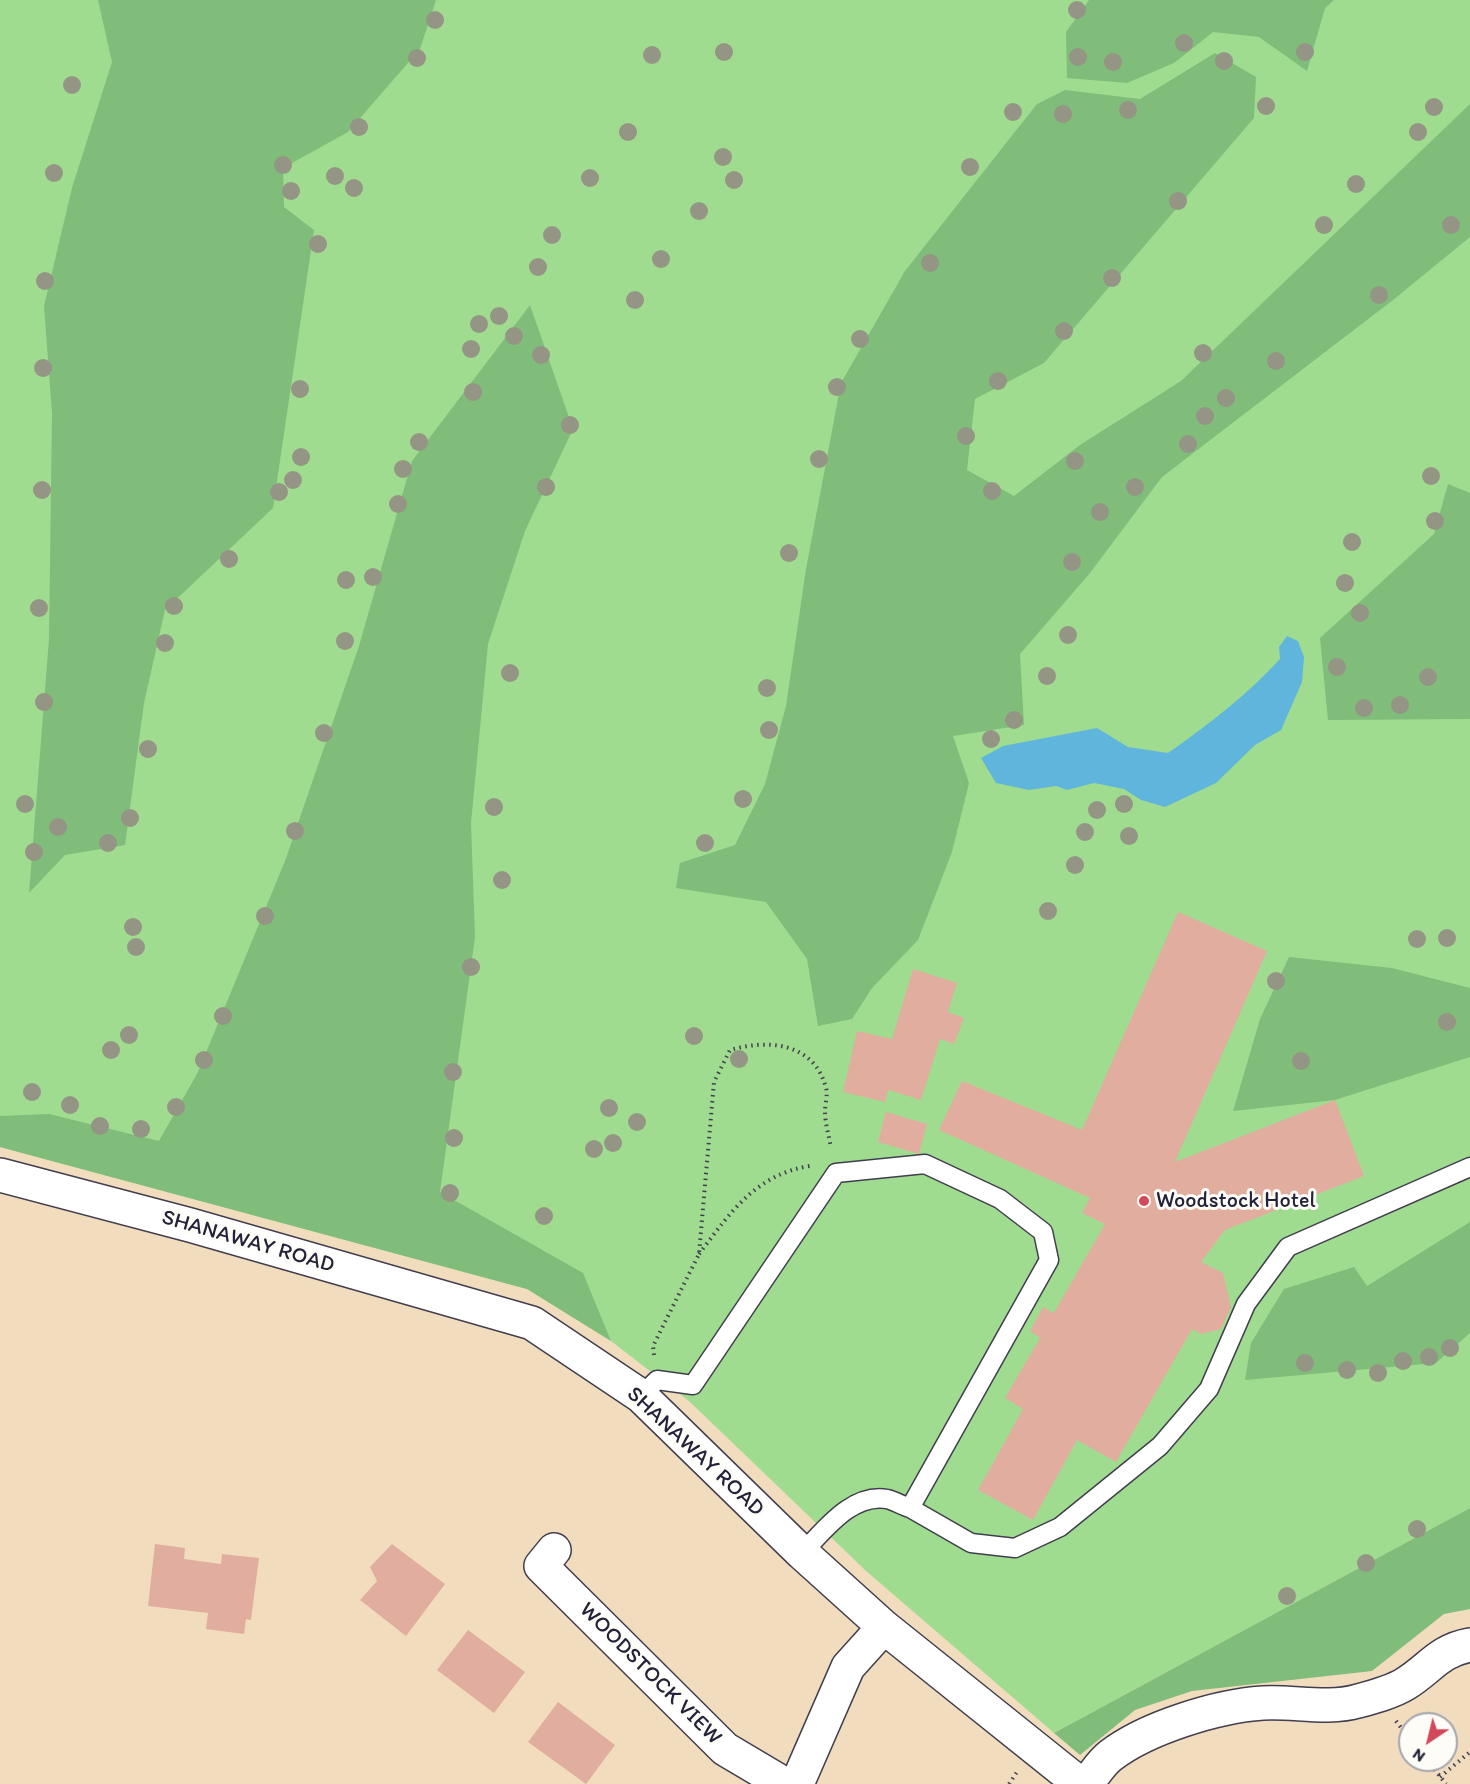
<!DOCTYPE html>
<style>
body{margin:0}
#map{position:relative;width:1470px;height:1784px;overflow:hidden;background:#f1ddbe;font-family:Itim,sans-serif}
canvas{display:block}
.north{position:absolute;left:1398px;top:1712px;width:60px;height:60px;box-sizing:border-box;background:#fdfcf7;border:2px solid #a5a5ac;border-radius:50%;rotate:215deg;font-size:16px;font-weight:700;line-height:24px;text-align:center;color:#22223b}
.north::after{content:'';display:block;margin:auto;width:21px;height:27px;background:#d1495b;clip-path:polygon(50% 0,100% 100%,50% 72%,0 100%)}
</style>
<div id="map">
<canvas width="1470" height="1784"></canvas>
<div class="north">N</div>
</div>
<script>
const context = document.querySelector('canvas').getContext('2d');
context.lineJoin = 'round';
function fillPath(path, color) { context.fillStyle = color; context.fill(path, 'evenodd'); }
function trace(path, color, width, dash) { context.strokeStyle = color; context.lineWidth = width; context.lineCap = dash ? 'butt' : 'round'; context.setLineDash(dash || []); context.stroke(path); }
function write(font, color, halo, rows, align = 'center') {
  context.font = font + ' Itim,sans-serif'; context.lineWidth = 6; context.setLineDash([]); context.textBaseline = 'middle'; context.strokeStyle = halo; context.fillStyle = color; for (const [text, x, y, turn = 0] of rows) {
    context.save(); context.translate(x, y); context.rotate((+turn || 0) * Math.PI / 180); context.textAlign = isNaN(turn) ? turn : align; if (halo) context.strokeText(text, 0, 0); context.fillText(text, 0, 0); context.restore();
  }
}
fillPath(new Path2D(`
 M0 0H1470V1508L1054 1733 865 1570 690 1402 611 1341 527 1289 0 1147Z`), '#a0dc8f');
fillPath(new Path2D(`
 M98 0H436L420 49 348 132 283 168 284 207 314 230 273 508 165 610 144 703 125 845 65 855 29 893 49 639 52 413 44 306 72 188 112 62Z
 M1089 0H1334L1325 8 1307 71 1259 37 1213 32 1174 63 1127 83 1067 78 1066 32Z
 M1215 53 1256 77 1254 118 1044 363 975 399 967 470 1014 496 1080 445 1181 381 1470 104V237L1393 300 1162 477 1090 573 1020 654 1024 725 953 736 969 783 952 852 918 940 872 988 852 1019 818 1026 807 959 766 902 676 888 680 863 735 845 765 784 786 706 806 569 841 383 905 271 1037 104 1065 90 1140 99Z
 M530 305 573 429 525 531 488 644 471 823 475 937 440 1192 583 1273 611 1341 527 1289 0 1147V1116L49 1114 159 1141 198 1072 285 861 359 646 412 461Z
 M1448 484 1470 493V719L1328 720 1320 638 1434 534Z
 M1289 957 1392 968 1470 988V1057L1335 1100 1233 1111 1260 1019Z
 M1470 1222V1333L1436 1363 1245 1380 1251 1343 1284 1289 1354 1267 1367 1286Z
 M1470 1508V1609L1444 1614 1372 1671 1192 1691 1135 1710 1080 1755 1054 1733Z`), '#80bc7a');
fillPath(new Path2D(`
 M1287 636 1298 641 1304 657 1302 682 1281 730 1255 745 1216 783 1165 807 1141 800 1124 789 1094 783 1067 790 1056 786 1029 790 996 783 981 758 1003 746 1097 728 1128 747 1168 753C1208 725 1247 695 1280 659L1279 647Z`), '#60b5dc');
fillPath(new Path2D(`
 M1178 912 1267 951 1175 1162 1335 1100 1364 1176 1225 1230 1201 1262 1223 1273 1231 1307 1221 1329 1201 1334 1192 1329 1116 1462 1077 1440 1033 1520 978 1490 1023 1409 1005 1398 1040 1338 1030 1331 1043 1307 1054 1313 1105 1224 1082 1213 1090 1198 939 1130 962 1081 1082 1130Z
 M913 969 957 983 948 1012 964 1018 954 1044 940 1039 921 1100 888 1090 885 1102 843 1092 857 1031 892 1039Z
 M886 1112 927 1124 919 1154 878 1142Z
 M155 1544 185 1548 184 1559 221 1564 222 1554 259 1558 251 1620 246 1619 244 1634 206 1629 208 1613 148 1606Z
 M392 1544 445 1584 406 1636 360 1600 377 1581 370 1567Z
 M468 1630 525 1672 494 1713 437 1670Z
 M558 1702 615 1745 586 1784 528 1742Z`), '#e1ad9e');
const service = new Path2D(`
 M641 1396 657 1380 693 1385 836 1173 925 1164 1000 1199 1043 1232 1049 1260 910 1508C903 1506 895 1501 887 1499 851 1493 824 1531 802 1553
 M910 1508 971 1543 1015 1548 1060 1527 1160 1446 1209 1389 1246 1304 1288 1247 1470 1167`);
const minor = new Path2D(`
 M0 1175 190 1225 532 1323 641 1396 802 1553 884 1627 1080 1784
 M554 1550 541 1566 725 1749 784 1784
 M797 1784 848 1667 884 1627
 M1086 1784C1094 1775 1101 1763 1110 1756 1146 1728 1217 1706 1263 1703 1294 1701 1327 1710 1358 1701 1373 1697 1392 1692 1405 1684 1431 1668 1438 1651 1470 1645`);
trace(service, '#413e4f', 21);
trace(minor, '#413e4f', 36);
trace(new Path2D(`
 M699 1254C730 1213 756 1174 810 1166
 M654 1355 653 1346 699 1254 714 1082 730 1050C768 1039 814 1042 826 1088 828 1095 825 1104 825 1111 825 1123 829 1136 831 1148
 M1396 1721 1410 1739
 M1427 1760 1446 1784
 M1440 1777 1470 1752
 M1009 1784 1017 1772`), '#413e4f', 4, [1.5, 4.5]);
trace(service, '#fff', 18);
trace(minor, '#fff', 33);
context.fillStyle = '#949584';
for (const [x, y] of [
 [1077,10],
 [435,20],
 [1184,43],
 [724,52],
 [1305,52],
 [652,55],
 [1078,57],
 [417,58],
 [1224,61],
 [1113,62],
 [72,85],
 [1266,106],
 [1434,107],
 [1128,110],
 [1013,112],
 [1063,114],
 [359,127],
 [628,132],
 [1418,132],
 [723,157],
 [283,165],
 [970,167],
 [54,173],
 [335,176],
 [590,178],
 [734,180],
 [1356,184],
 [354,188],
 [291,191],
 [1178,201],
 [699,211],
 [1324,225],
 [1451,225],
 [552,235],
 [318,244],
 [661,259],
 [930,263],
 [538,267],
 [1112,278],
 [45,281],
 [1379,295],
 [635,300],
 [499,316],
 [479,324],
 [1064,331],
 [514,336],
 [860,339],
 [471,349],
 [1203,353],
 [541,355],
 [1276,361],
 [43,368],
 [998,381],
 [837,387],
 [300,389],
 [473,392],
 [1226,398],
 [1205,416],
 [570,425],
 [966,436],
 [419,442],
 [1188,444],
 [301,457],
 [819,459],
 [1075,461],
 [403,469],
 [1431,476],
 [293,480],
 [546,487],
 [1135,487],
 [42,490],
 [992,491],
 [279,492],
 [398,504],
 [1100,512],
 [1435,521],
 [1352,542],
 [789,553],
 [229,559],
 [1072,562],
 [373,577],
 [346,580],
 [1345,583],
 [174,606],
 [39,608],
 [1360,613],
 [1068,635],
 [345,641],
 [165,643],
 [1337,667],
 [510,673],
 [1047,676],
 [1428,677],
 [767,688],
 [44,702],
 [1400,705],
 [1364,708],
 [1014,720],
 [769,730],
 [324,733],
 [991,739],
 [148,749],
 [743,799],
 [25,804],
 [1124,804],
 [494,807],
 [1097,810],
 [130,818],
 [58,827],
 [295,831],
 [1085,832],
 [1129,836],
 [108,843],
 [705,843],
 [34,852],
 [1075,865],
 [502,880],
 [1048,911],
 [265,916],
 [133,927],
 [1447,938],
 [1417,939],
 [136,947],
 [471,967],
 [1276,981],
 [223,1016],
 [1447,1022],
 [129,1035],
 [694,1036],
 [111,1050],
 [739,1059],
 [204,1060],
 [1301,1061],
 [453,1072],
 [32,1092],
 [70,1105],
 [176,1107],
 [609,1108],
 [637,1122],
 [100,1126],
 [141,1129],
 [454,1138],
 [613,1143],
 [594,1149],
 [450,1193],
 [544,1216],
 [1450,1348],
 [1429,1357],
 [1403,1361],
 [1305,1363],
 [1347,1370],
 [1378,1373],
 [1417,1529],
 [1366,1563],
 [1287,1596]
]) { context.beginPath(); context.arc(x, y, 9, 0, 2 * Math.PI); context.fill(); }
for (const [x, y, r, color] of [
 [1144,1201,6,"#d1495b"]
]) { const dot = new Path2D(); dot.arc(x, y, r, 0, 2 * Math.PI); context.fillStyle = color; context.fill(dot); trace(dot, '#fdfcf7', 2); }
write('22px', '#22223b', '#fdfcf7', [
 ["Woodstock Hotel",1156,1201]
], 'left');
write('22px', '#22223b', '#fdfcf7', [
 ["SHANAWAY ROAD",248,1242,16],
 ["SHANAWAY ROAD",695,1452,43],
 ["WOODSTOCK VIEW",650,1674,45]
]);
</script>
